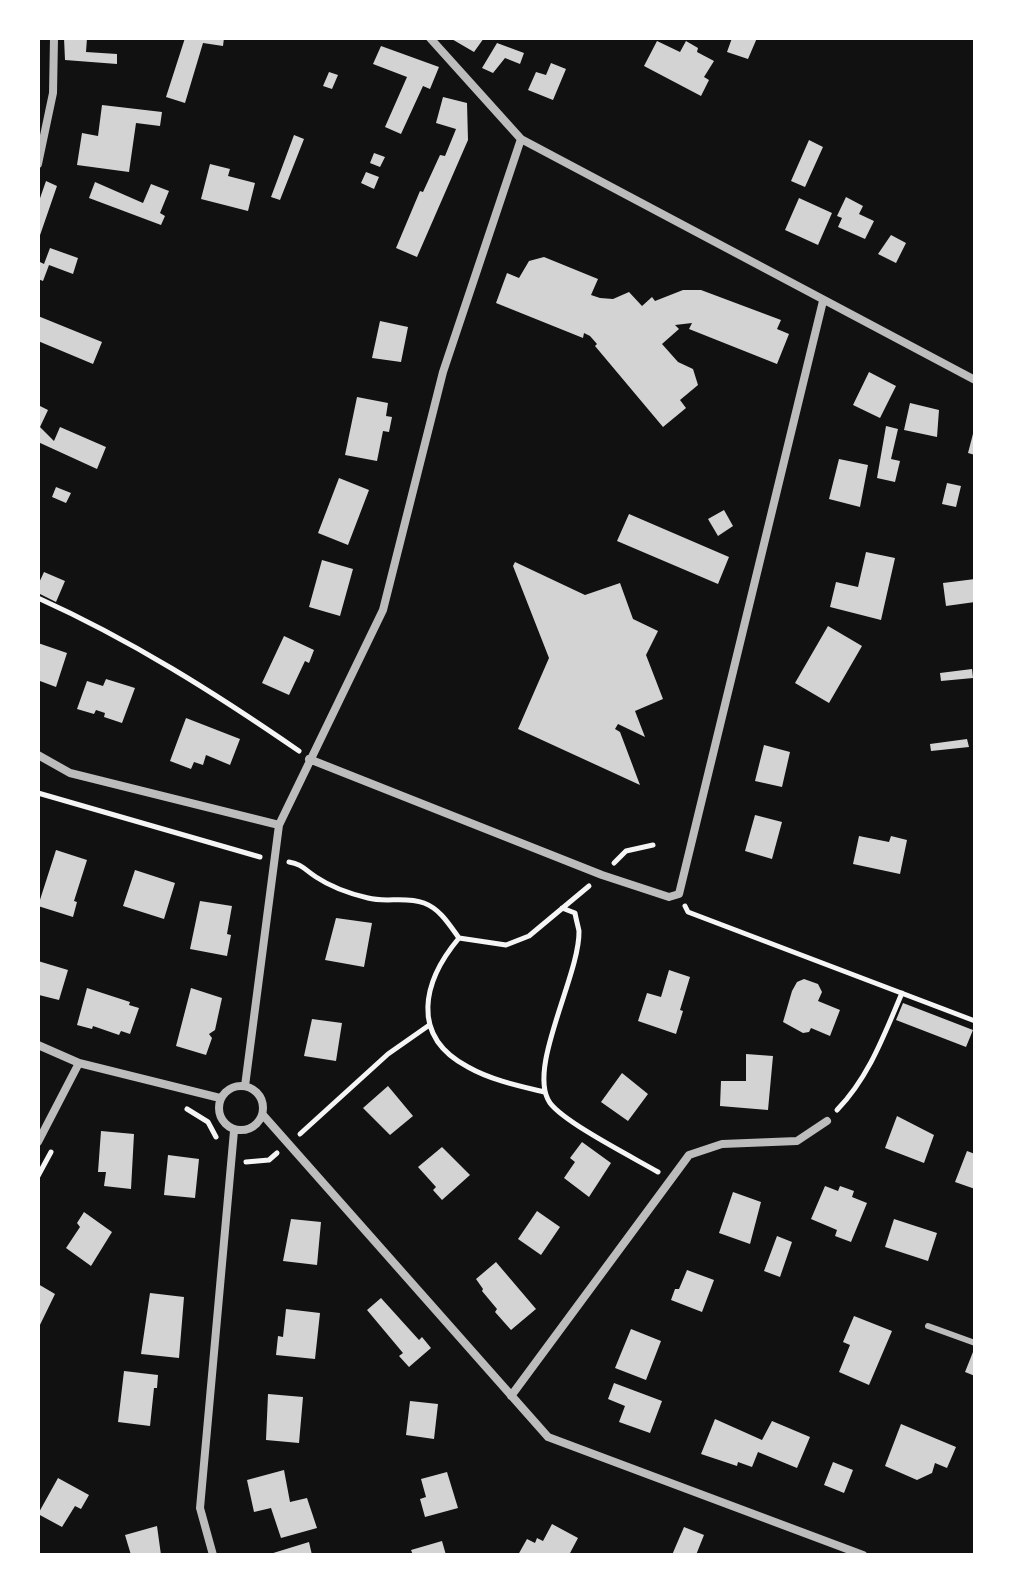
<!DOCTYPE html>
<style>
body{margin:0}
#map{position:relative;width:1013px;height:1593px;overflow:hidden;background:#111;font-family:Bitter,serif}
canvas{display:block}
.frame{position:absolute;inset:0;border:40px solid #fff;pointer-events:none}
</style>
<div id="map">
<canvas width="1013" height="1593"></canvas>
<div class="frame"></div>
</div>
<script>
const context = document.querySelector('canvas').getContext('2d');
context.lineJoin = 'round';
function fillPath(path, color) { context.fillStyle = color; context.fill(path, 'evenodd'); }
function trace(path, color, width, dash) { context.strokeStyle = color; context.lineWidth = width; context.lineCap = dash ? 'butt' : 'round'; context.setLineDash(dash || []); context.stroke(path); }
fillPath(new Path2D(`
 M64 38H87L86 52 117 54V64L65 60Z
 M185 38H224L223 46 203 43 185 103 166 97Z
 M450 38H484L474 52Z
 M732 38H757L748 59 727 52Z
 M657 41 680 52 686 41 698 48 697 52 714 61 704 77 709 80 701 96 644 66Z
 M497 43 524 53 520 64 505 58 493 73 482 68Z
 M381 46 439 67 430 89 423 86 401 134 385 127 407 77 373 64Z
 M551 63 566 69 553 100 528 90 536 72 546 75Z
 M329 72 338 75 332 89 323 86Z
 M443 97 467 103 468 140 417 257 396 248 420 191 423 192 440 155 445 156 454 134 456 129 436 123Z
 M102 105 162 112 160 126 136 123 129 172 77 165 82 133 98 136Z
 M294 135 304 139 280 200 271 197Z
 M809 140 823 147 805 187 791 181Z
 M374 153 385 157 380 167 370 163Z
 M210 164 230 169 228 176 255 183 248 211 201 199Z
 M366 172 379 177 374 189 361 183Z
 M46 181 57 186 38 241V204Z
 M95 182 143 203 151 184 169 191 160 213 165 216 161 225 89 198Z
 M846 197 863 206 859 214 874 221 865 239 838 227 842 218 837 216Z
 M799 198 832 213 818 245 785 230Z
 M891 235 906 243 896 263 878 254Z
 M50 248 78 258 73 274 49 265 43 281 38 279V261L44 264Z
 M544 257 598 279 591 295 600 298 613 299 629 292 642 306 652 297 655 301 683 290H701L781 320 777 329 789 334 777 364 689 329 692 323 675 325 679 329 662 344 678 362 693 369 698 385 680 400 686 408 663 427 595 346 597 344 590 336 584 333 583 338 496 303 507 273 519 278 529 261Z
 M38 316 102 342 93 364 38 341Z
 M380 321 408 327 401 362 372 358Z
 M869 372 896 386 880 418 853 405Z
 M357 397 388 403 386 416 392 417 389 432 383 431 377 461 345 455Z
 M910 403 939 410 937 437 904 430Z
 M38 405 48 410 40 427 54 441 60 427 106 447 97 469 38 442Z
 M886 426 898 429 891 459 900 461 895 482 877 478Z
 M974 430H975V455L968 453Z
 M839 459 868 465 860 507 829 499Z
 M339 478 369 490 348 545 318 533Z
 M947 483 961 486 956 507 942 504Z
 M56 487 71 493 66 503 52 497Z
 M724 510 733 526 718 536 708 519Z
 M629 514 729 557 718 584 617 541Z
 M866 552 895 558 881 620 830 607 836 582 858 587Z
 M322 560 353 569 340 616 309 607Z
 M515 562 585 595 620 583 633 619 658 631 646 655 663 699 635 711 645 737 618 724 615 729 620 732 640 785 518 729 549 658 513 566Z
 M44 572 65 581 56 602 38 593V585Z
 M975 579V602L946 606 943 583Z
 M828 626 862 646 829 703 795 683Z
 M284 636 314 650 309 663 305 661 289 695 262 683Z
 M38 643 67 653 56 687 40 681Z
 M972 669 973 678 941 681 940 673Z
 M106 679 135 688 122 723 104 717 105 713 96 710 94 714 77 709 87 681 103 686Z
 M186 718 240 739 230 765 206 755 203 765 194 762 191 769 170 761Z
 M967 739 969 747 931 751 930 744Z
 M764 745 790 752 782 787 755 781Z
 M755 815 782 822 772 859 745 851Z
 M859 836 889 842 891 836 907 840 900 874 853 864Z
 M56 850 87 860 74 901 77 902 73 917 38 906Z
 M135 870 175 883 164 919 123 906Z
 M200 901 232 906 227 934 231 935 227 956 190 949Z
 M336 918 372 923 364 967 325 960Z
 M38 961 68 970 59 1000 39 995Z
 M669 970 690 977 680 1010 683 1011 676 1034 638 1021 647 993 661 997Z
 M804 979 818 984 822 992 818 1001 840 1010 830 1036 811 1028 809 1032 803 1033 783 1022 792 991 797 982Z
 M87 988 130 1002 129 1005 139 1008 130 1034 121 1031 119 1035 93 1026 92 1029 77 1025Z
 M191 988 222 998 215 1030 209 1034 212 1038 206 1055 176 1046Z
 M903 1003 973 1030 966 1047 896 1020Z
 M312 1019 342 1023 336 1061 304 1056Z
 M746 1054 773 1056 768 1110 720 1106 721 1081H746Z
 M622 1073 648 1094 628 1121 601 1102Z
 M388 1086 413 1116 390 1135 363 1108Z
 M897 1116 934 1135 924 1163 885 1148Z
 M101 1131 134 1134 131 1189 104 1186 106 1172H98Z
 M582 1142 611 1163 589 1197 564 1178 575 1162 570 1158Z
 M442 1147 470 1175 442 1200 433 1190 436 1187 418 1167Z
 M967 1151 975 1154V1189L955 1182Z
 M168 1155 199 1159 195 1198 164 1195Z
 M825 1186 838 1191 840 1186 854 1191 852 1197 867 1203 851 1242 835 1236 837 1230 811 1219Z
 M733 1192 761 1202 750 1244 719 1233Z
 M537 1211 560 1227 541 1255 518 1239Z
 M84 1212 112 1232 91 1266 66 1248 80 1227 77 1223Z
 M291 1219 321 1222 317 1265 283 1261Z
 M894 1219 937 1233 928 1261 885 1247Z
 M777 1236 792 1242 780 1277 764 1271Z
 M496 1262 536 1309 511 1330 495 1312 497 1309 482 1291 483 1289 476 1279Z
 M687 1270 714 1280 702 1312 671 1300 675 1289H679Z
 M38 1284 55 1294 38 1329Z
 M150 1293 184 1297 179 1358 141 1354Z
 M381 1298 419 1340 422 1337 431 1348 409 1367 399 1356 403 1353 367 1310Z
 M286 1309 320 1313 315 1359 276 1355 278 1336 283 1337Z
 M854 1316 892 1331 869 1385 839 1372 850 1345 843 1342Z
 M631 1329 661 1341 646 1380 615 1368Z
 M973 1352 975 1353V1376L965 1372Z
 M124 1371 158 1375 157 1388H154L150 1426 118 1422Z
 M614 1383 662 1401 650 1433 619 1422 625 1406 608 1399Z
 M268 1394 303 1397 299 1443 266 1440Z
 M410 1401 438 1404 434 1439 406 1435Z
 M715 1419 762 1440 772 1421 810 1437 797 1468 758 1452 752 1467 738 1462 737 1466 701 1454Z
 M901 1424 956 1447 947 1468 935 1463 932 1473 917 1480 885 1466Z
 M833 1462 853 1470 844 1493 824 1485Z
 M284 1470 290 1502 307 1498 317 1528 281 1538 271 1508 254 1512 247 1480Z
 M447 1472 458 1508 425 1517 420 1499 426 1497 421 1479Z
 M58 1478 89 1495 81 1509 75 1506 62 1527 38 1514Z
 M552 1524 578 1538 569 1555H518L527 1539 535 1543 537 1538 543 1541Z
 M157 1526 161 1555H131L125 1535Z
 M684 1527 704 1535 696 1555H672Z
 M442 1541 446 1555H413L411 1550Z
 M309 1542 312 1555H270V1554Z`), '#d3d3d3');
trace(new Path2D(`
 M38 598C131 640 215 693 299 751
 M38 793 260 857
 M289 862C302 864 305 870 316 877 331 887 351 894 368 898 386 903 405 896 424 903 440 909 449 924 459 938L506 945 529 936 589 886
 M614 863 626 851 653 845
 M685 906 688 912 975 1021
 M562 908 575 913C576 919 578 926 579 931 580 975 526 1069 550 1103 565 1123 634 1158 658 1172
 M459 938C423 981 409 1036 468 1067 491 1080 519 1086 544 1092
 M187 1109 208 1122 216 1137
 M837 1110C869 1077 884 1035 902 993
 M300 1134 388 1054 428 1026
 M246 1162 269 1160 277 1153
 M38 1176 51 1152`), '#f5f5f5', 5);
trace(new Path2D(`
 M928 1326 975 1343`), '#bcbcbc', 6);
trace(new Path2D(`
 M430 38 521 139 975 380
 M38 164 53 93 54 38
 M38 755 70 773 279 825
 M309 759 602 875 669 897 679 894 823 301
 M38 1045 79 1063 220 1098
 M245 1086 279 825 383 610 443 372 521 139
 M219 1108a22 22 0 1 1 44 0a22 22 0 1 1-44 0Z
 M263 1115 548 1437 863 1555
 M38 1142 79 1063
 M511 1396 689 1155 722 1144 797 1141 827 1121
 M213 1555 200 1508 234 1131`), '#bcbcbc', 8);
</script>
